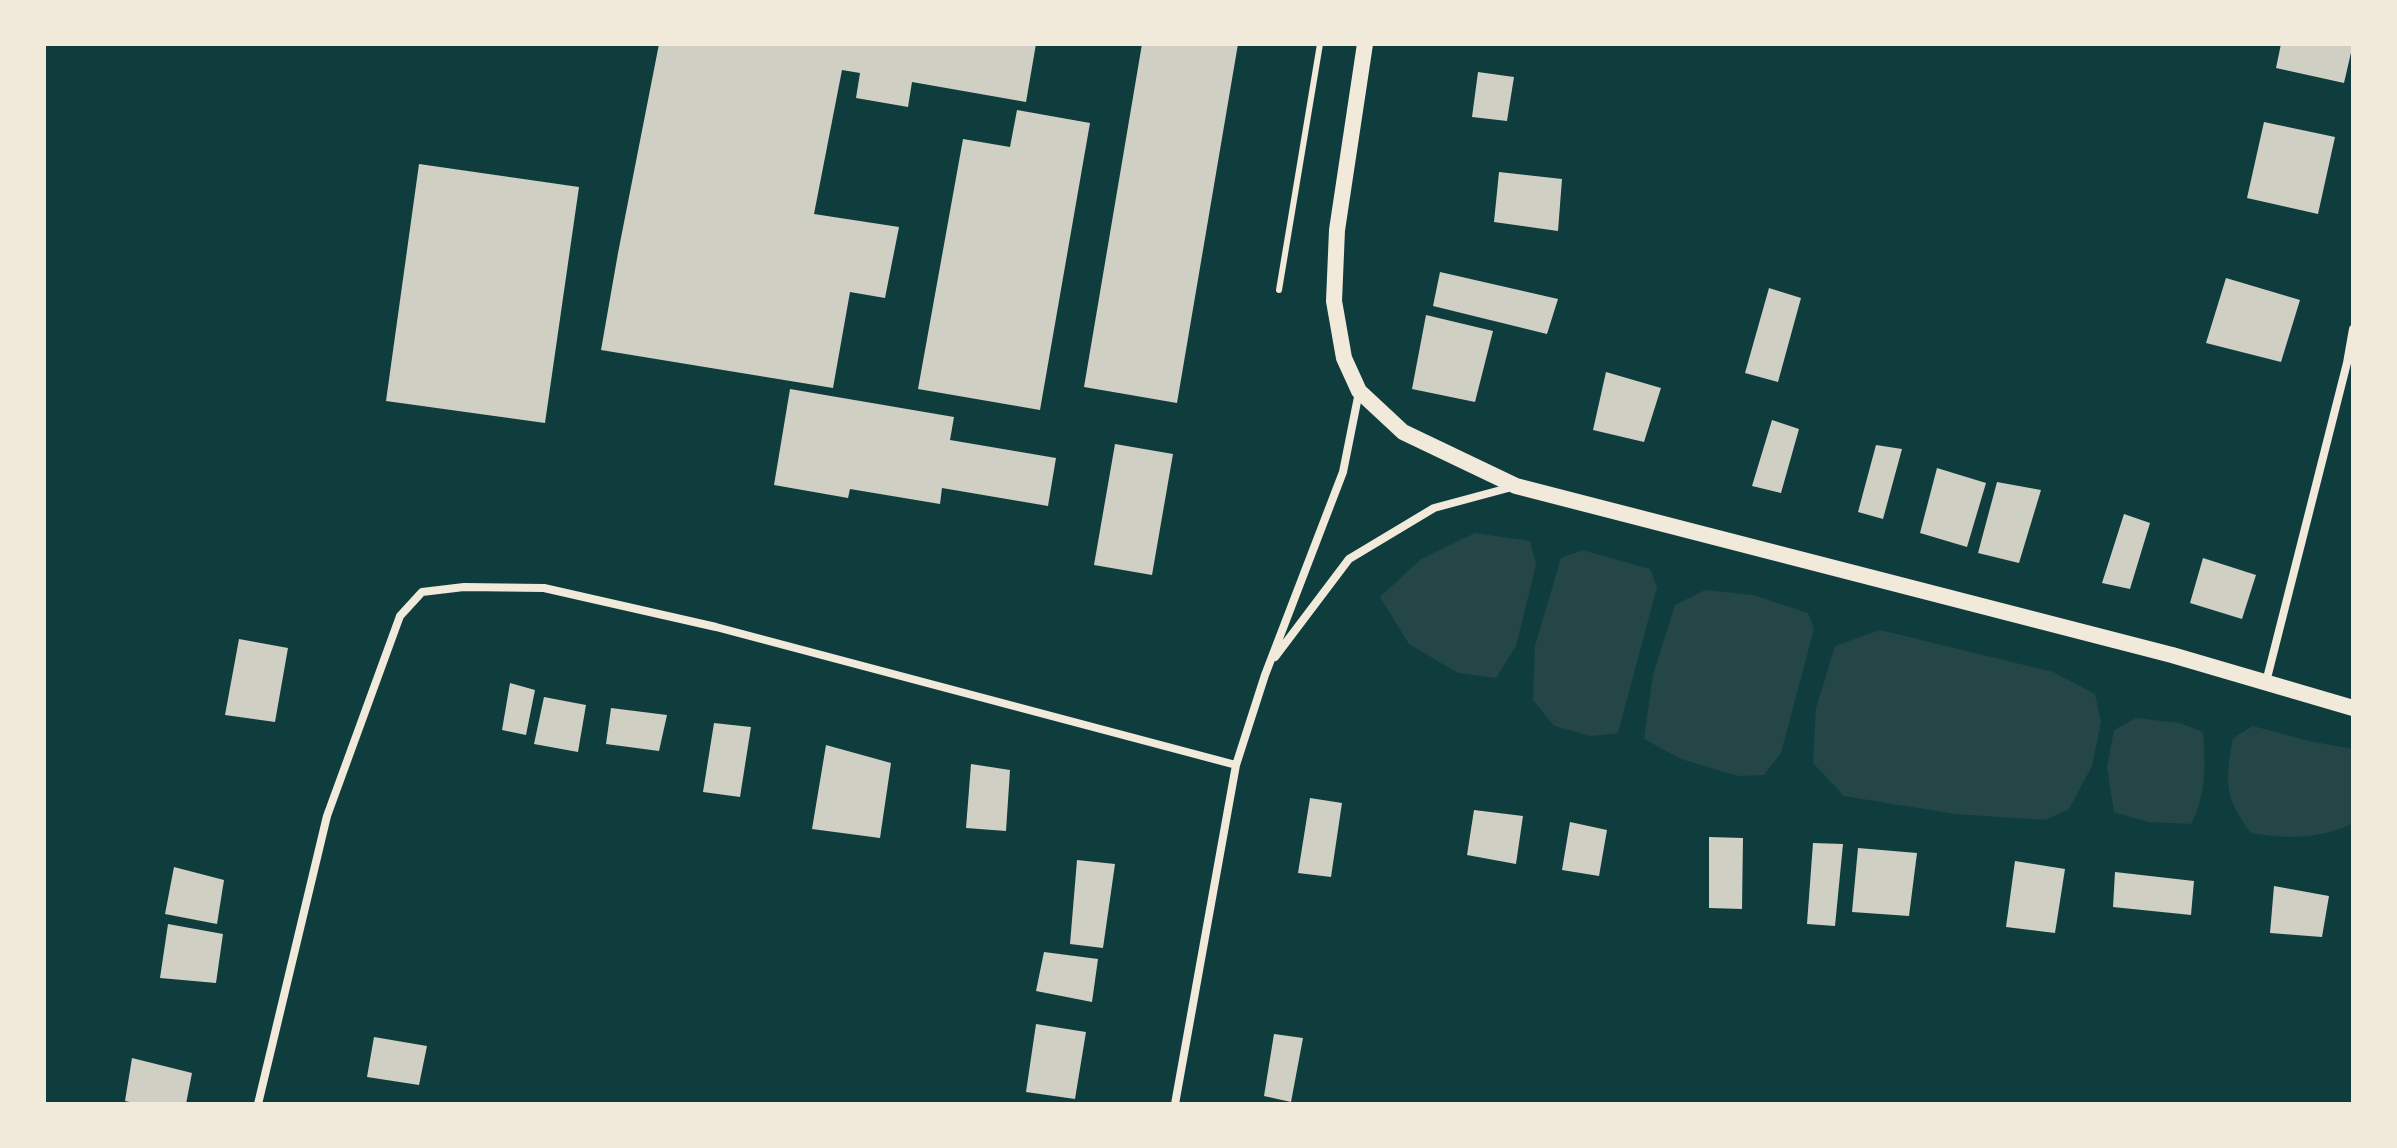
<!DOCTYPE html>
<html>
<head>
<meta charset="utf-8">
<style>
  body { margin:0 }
  #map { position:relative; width:2397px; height:1148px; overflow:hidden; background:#0f3d3e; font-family:Mulish,sans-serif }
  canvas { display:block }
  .frame { position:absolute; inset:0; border:46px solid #f1e9da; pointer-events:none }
</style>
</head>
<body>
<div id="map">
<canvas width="2397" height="1148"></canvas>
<div class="frame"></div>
</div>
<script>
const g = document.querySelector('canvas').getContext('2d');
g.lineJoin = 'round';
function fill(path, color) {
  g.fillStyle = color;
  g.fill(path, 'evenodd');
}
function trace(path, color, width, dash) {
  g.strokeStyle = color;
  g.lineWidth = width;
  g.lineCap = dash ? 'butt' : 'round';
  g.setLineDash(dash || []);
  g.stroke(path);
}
fill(new Path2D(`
  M1475 533 1530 541 1536 565 1516 646 1496 678 1458 673 1409 644 1380 597 1421 559Z
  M1582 550 1650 569 1657 587 1618 733 1591 736 1554 726 1533 700 1535 646 1561 558Z
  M1705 590 1753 595 1808 613 1814 629 1781 753 1764 775 1738 776 1681 759 1644 739 1653 675 1675 605Z
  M1880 630 2053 672 2095 694 2101 722 2092 766 2069 809 2045 820 1955 814 1844 796 1813 763 1816 708 1835 646Z
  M2136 718 2180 723 2203 732C2205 765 2207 794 2191 824L2148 822 2114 812 2107 767 2114 730Z
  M2253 726 2309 741 2353 749V823C2323 839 2284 839 2251 833 2224 798 2225 780 2233 738Z`), '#244646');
fill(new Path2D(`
  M659 44H1036L1026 102 912 82 908 107 856 98 860 73 842 70 814 214 899 227 885 298 850 292 833 388 601 350 618 253Z
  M1142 44H1238L1177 403 1084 387Z
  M2281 44H2353L2344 83 2276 68Z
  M1478 72 1514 77 1507 121 1472 117Z
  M1017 110 1090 123 1040 410 918 389 963 139 1010 147Z
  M2264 122 2335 137 2318 214 2247 198Z
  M419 164 579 187 545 423 386 401Z
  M1499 172 1562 179 1558 231 1494 222Z
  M1440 272 1558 299 1547 334 1433 306Z
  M2226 278 2300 300 2281 362 2206 343Z
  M1769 288 1801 298 1778 382 1745 373Z
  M1426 315 1493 331 1475 402 1412 389Z
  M1606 372 1661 388 1644 442 1593 430Z
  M790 389 954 417 950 440 1056 458 1048 506 942 488 940 504 850 489 848 498 774 485Z
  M1772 420 1799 429 1781 493 1752 486Z
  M1115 444 1173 454 1152 575 1094 565Z
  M1876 445 1902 449 1883 519 1858 512Z
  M1937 468 1986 483 1967 547 1920 533Z
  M1997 482 2041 490 2019 563 1978 553Z
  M2124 514 2150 523 2130 589 2102 583Z
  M2203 558 2256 575 2242 619 2190 603Z
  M239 639 288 648 275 722 225 715Z
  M510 683 535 690 526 735 502 730Z
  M544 697 586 705 578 752 534 744Z
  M611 708 667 715 659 751 606 744Z
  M714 723 751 727 740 797 703 792Z
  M826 745 891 763 880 838 812 829Z
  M971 764 1010 770 1006 831 966 828Z
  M1310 798 1342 803 1331 877 1298 873Z
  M1474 810 1523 816 1516 864 1467 855Z
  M1570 822 1607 830 1599 876 1562 870Z
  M1709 837 1743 838 1742 909 1709 908Z
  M1813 843 1843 844 1835 926 1807 924Z
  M1858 848 1917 853 1909 916 1852 912Z
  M1077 860 1115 864 1103 948 1070 944Z
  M2015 861 2065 869 2055 933 2006 927Z
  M174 867 224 880 217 924 165 914Z
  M2115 872 2194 881 2191 915 2113 907Z
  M2274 886 2329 896 2322 937 2270 933Z
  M168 924 223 934 216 983 160 978Z
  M1044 952 1098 959 1092 1002 1036 991Z
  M1036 1024 1086 1032 1075 1099 1026 1092Z
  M1274 1034 1303 1038 1291 1102 1264 1096Z
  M374 1037 427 1046 419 1085 367 1077Z
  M132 1058 192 1073 186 1104H139L125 1101Z`), '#cfcfc3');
trace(new Path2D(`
  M1279 290 1320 44`), '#f1e9da', 6);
trace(new Path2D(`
  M1275 657 1349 559 1434 508 1512 487
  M2266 682 2347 363 2353 329
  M258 1104 327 816 400 616 422 592 464 587 544 588 716 627 1236 765
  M1175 1104 1236 765 1265 675 1343 472 1359 392`), '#f1e9da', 8);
trace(new Path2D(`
  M1365 44 1337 230 1334 301 1344 358 1359 391 1403 432 1516 486 2172 655 2353 708`), '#f1e9da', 16);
</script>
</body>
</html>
